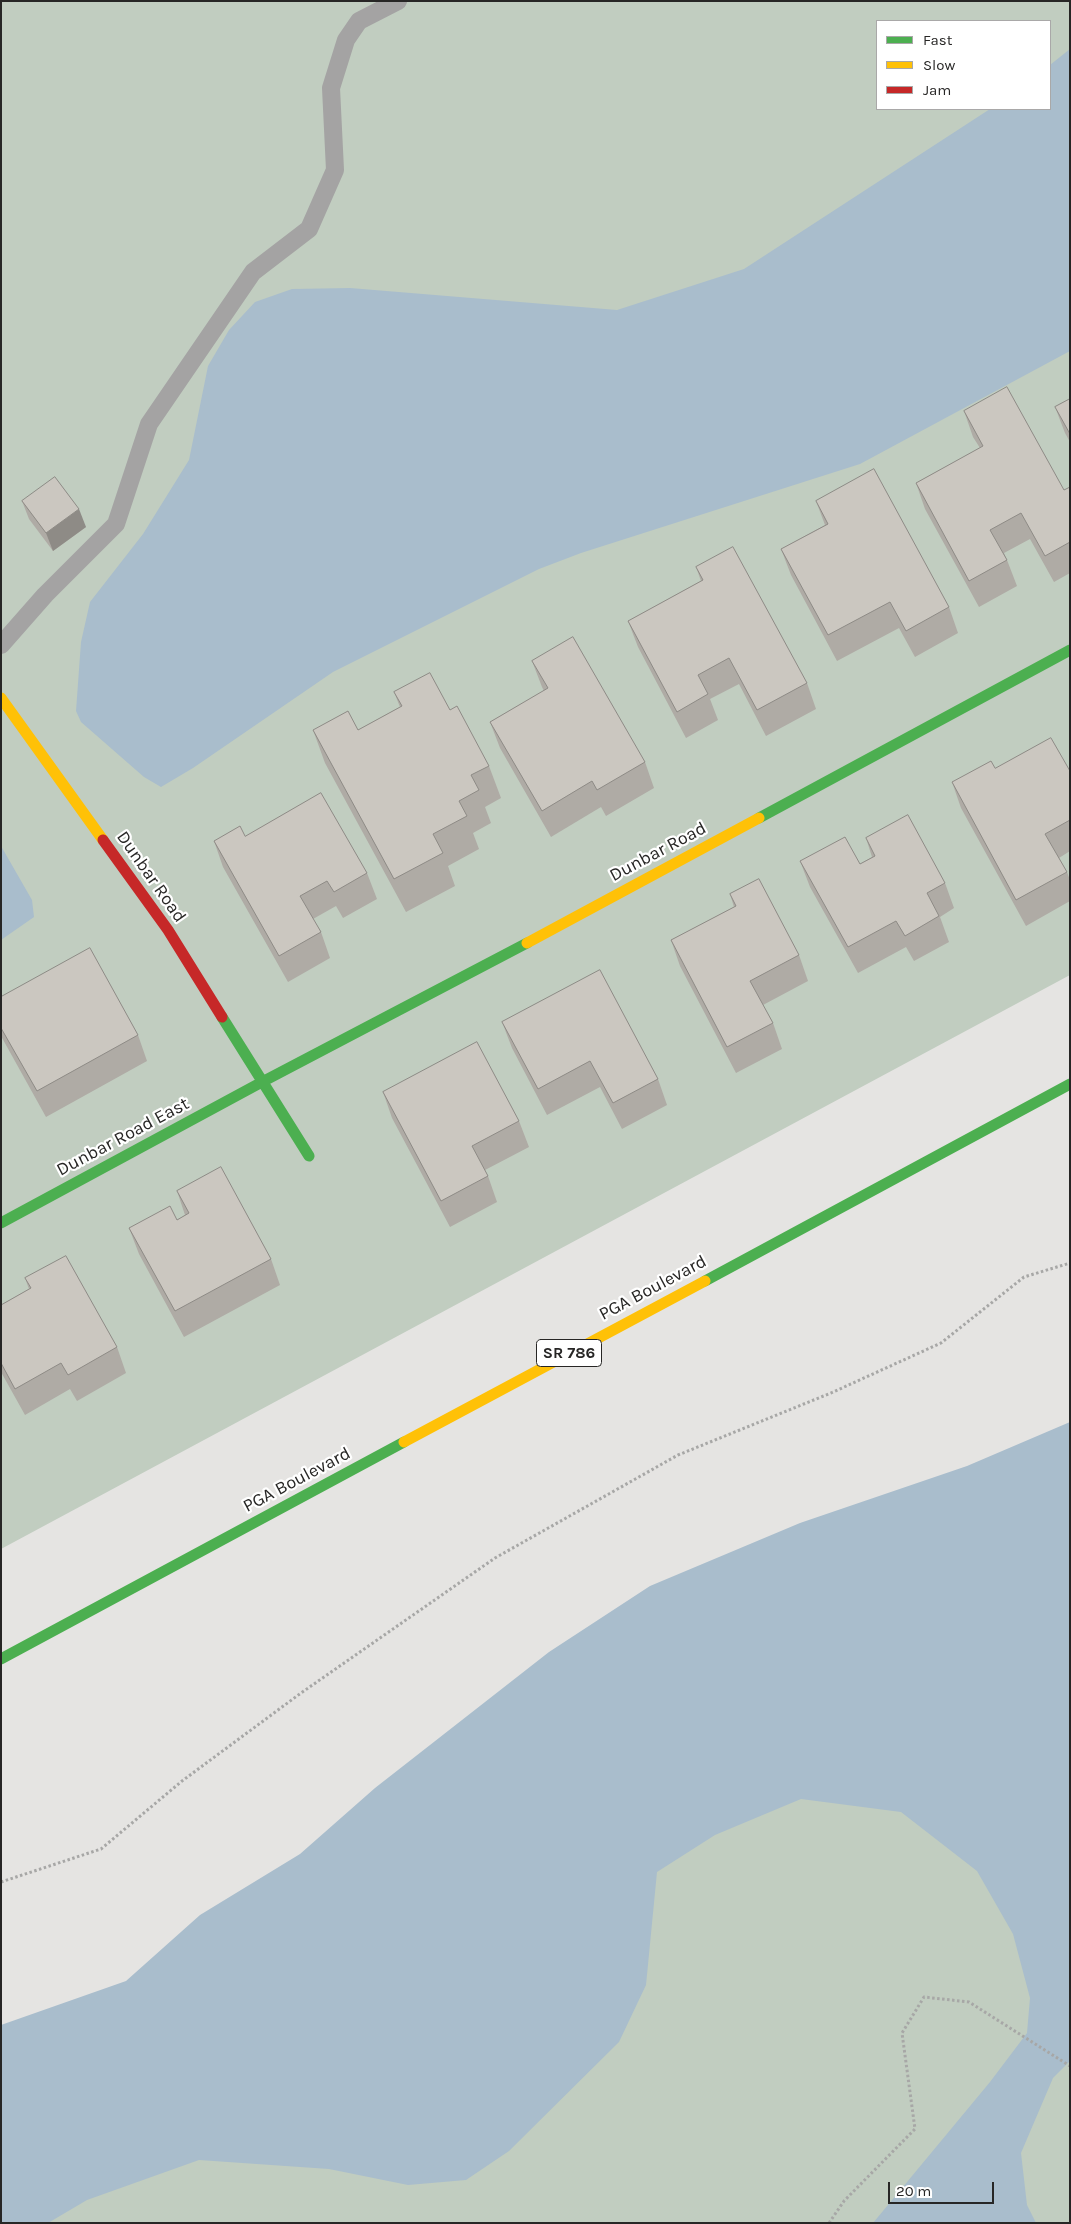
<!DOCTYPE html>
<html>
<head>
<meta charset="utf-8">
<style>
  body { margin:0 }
  #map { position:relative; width:1071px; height:2224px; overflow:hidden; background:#e5e4e2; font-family:Karla,sans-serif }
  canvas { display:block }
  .frame { position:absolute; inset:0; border:2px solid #272625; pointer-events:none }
  .legend { position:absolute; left:876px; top:20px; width:175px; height:90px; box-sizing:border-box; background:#fff; border:1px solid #a9a8a8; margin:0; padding:6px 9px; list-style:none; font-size:15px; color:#272625 }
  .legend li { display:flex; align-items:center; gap:10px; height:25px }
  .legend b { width:25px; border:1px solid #a9a8a8 }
  .scale { position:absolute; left:888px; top:2182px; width:106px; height:22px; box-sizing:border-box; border:2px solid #272625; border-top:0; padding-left:6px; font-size:15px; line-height:18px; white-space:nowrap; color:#272625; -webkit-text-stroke:4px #fff; paint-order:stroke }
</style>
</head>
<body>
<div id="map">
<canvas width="1071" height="2224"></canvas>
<div class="frame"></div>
<ul class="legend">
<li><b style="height:6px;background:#4caf50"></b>Fast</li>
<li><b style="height:6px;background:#ffc107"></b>Slow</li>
<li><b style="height:6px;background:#c62828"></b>Jam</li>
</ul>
<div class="scale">20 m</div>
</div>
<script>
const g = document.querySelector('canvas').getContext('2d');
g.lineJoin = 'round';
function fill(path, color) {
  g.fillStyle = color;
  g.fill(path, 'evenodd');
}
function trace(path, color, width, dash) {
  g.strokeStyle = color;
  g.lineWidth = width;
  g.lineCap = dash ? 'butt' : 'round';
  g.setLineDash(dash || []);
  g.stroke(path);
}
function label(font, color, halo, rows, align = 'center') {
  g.font = font + ' Karla,sans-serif';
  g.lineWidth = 4.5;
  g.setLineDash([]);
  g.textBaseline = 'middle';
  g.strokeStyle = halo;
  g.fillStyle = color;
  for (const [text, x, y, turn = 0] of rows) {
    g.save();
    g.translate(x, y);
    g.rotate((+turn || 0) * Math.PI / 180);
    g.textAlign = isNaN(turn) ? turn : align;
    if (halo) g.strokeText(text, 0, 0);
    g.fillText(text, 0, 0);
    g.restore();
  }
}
fill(new Path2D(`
  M1 1H1070V975L1 1549ZM877 21H1050V109H877Z
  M1070 1663V2223H1V2114Z`), '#c1cdc0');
fill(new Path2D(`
  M1070 49V351L860 464 581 553 539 569 333 672 193 768 161 787 144 777 81 722 76 711 81 642 90 602 143 534 189 460 208 366 229 330 255 302 292 289 350 288 617 310 744 269 990 109H1050V65Z
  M1 846 32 900 34 917 1 940Z
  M1070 1422V2061L1053 2078 1021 2153 1027 2205 1036 2223H873L990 2082 1027 2033 1030 1998 1013 1934 977 1871 901 1812 801 1799 715 1835 657 1872 646 1985 619 2042 509 2151 466 2180 408 2185 329 2169 199 2160 87 2200 48 2223H1V2025L126 1981 200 1915 300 1854 375 1788 549 1652 650 1586 800 1523 967 1466Z`), '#a9bdcc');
trace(new Path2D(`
  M1 1882 101 1849 182 1781 301 1693 495 1558 678 1455 831 1393 941 1343 1024 1277 1070 1263
  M829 2223 844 2201 915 2129 902 2033 924 1997 969 2002 1070 2066`), '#a7a7a6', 3, [2.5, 2.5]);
trace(new Path2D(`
  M1 645 45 595 116 524 149 424 253 272 309 229 335 170 331 88 346 40 359 21 398 1`), '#a4a3a3', 18);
trace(new Path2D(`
  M759 818 1070 650
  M222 1017 309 1156
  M1 1223 262 1082 527 943
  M705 1281 1070 1084
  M1 1659 404 1442`), '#4caf50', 11);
trace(new Path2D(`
  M1 698 103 840
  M527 943 759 818
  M404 1442 705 1281`), '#ffc107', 11);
trace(new Path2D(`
  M103 840 168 930 222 1017`), '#c62828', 11);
fill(new Path2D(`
  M1070 399V442L1065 433 1055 407Z
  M964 411 1064 490 1070 487V573L1054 582 1030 539 1004 553 1007 560 1017 586 979 607 925 509 916 483 980 448 973 437Z
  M22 501 86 527 53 551 29 519Z
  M816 501 949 607 958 633 915 657 899 628 837 661 791 575 781 549 825 525Z
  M696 567 807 683 816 709 766 736 739 684 710 699 718 720 686 738 638 647 628 621 701 581Z
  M532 661 645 762 654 788 606 816 601 807 551 837 500 748 490 722 544 691 542 687Z
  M394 692 450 710 489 766 501 798 485 807 491 823 473 833 479 849 448 866 455 886 406 912 325 763 313 730H358L400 707Z
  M995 768 1070 771V851L1059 858 1067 872 1070 880V901L1026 926 961 808 952 782Z
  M245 836 367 873 377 899 343 918 336 906 313 919 321 932 330 958 288 982 223 867 214 841Z
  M866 838 945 883 954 908 940 917 949 942 914 961 906 947 858 973 810 887 800 861 860 864 872 857Z
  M730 894 799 955 808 981 763 1005 773 1023 782 1049 736 1073 680 966 671 940 734 907Z
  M1 997 138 1035 147 1061 46 1117 1 1036Z
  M502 1022 658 1079 667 1105 622 1129 600 1087 547 1115 512 1048Z
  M383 1092 519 1121 529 1147 485 1170 488 1176 497 1202 450 1227 392 1118Z
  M177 1191 271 1259 280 1285 184 1337 139 1254 129 1228 177 1220 185 1215Z
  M25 1278 117 1347 126 1373 77 1401 70 1389 25 1415 1 1372V1305L29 1289Z`), '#afaba5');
fill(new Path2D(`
  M79 509 86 527 53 551 46 533Z`), '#8e8b86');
const building = new Path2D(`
  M1007 387 1064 490 1070 487V542L1045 556 1021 513 990 530 1007 560 969 581 916 483 983 446 964 411Z
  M1070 399V434L1055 407Z
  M874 469 949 607 906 631 890 602 828 635 781 549 828 524 816 501Z
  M55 477 79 509 46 533 22 501Z
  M733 547 807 683 757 710 729 658 698 675 708 694 677 712 628 621 703 580 696 567Z
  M573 637 645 762 597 790 592 781 542 811 490 722 548 688 532 661Z
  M430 673 450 710 457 706 489 766 471 775 479 790 459 801 467 816 433 834 443 853 394 879 313 730 348 711 358 730 402 706 394 692Z
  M1051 738 1070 771V820L1045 834 1067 872 1016 900 952 782 991 761 995 768Z
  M321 793 367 873 334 892 327 881 300 896 321 932 279 956 214 841 240 826 245 836Z
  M908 815 945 883 927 893 939 916 905 936 896 921 848 947 800 861 845 837 860 864 875 856 866 838Z
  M759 879 799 955 750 981 773 1023 727 1047 671 940 736 906 730 894Z
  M90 948 138 1035 37 1091 1 1028V997Z
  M600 970 658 1079 613 1103 590 1061 538 1089 502 1022Z
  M477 1042 519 1121 472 1146 488 1176 441 1201 383 1092Z
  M221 1167 271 1259 175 1311 129 1228 170 1206 177 1220 189 1213 177 1191Z
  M66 1256 117 1347 68 1375 61 1363 15 1389 1 1363V1305L31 1288 25 1278Z`);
fill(building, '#cbc7c0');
trace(building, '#8e8b86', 1);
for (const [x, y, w] of [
  [569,1353,65]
]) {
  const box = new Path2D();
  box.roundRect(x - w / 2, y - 13.5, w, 27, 4);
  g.fillStyle = '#fff';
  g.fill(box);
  trace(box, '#272625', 1);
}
label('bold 16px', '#272625', null, [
  ["SR 786",569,1353]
]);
label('18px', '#272625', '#fff', [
  ["Dunbar Road",658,852,-28],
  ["Dunbar Road",151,877,55],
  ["Dunbar Road East",123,1137,-28],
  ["PGA Boulevard",653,1288,-28],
  ["PGA Boulevard",297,1480,-28]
]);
</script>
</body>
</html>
